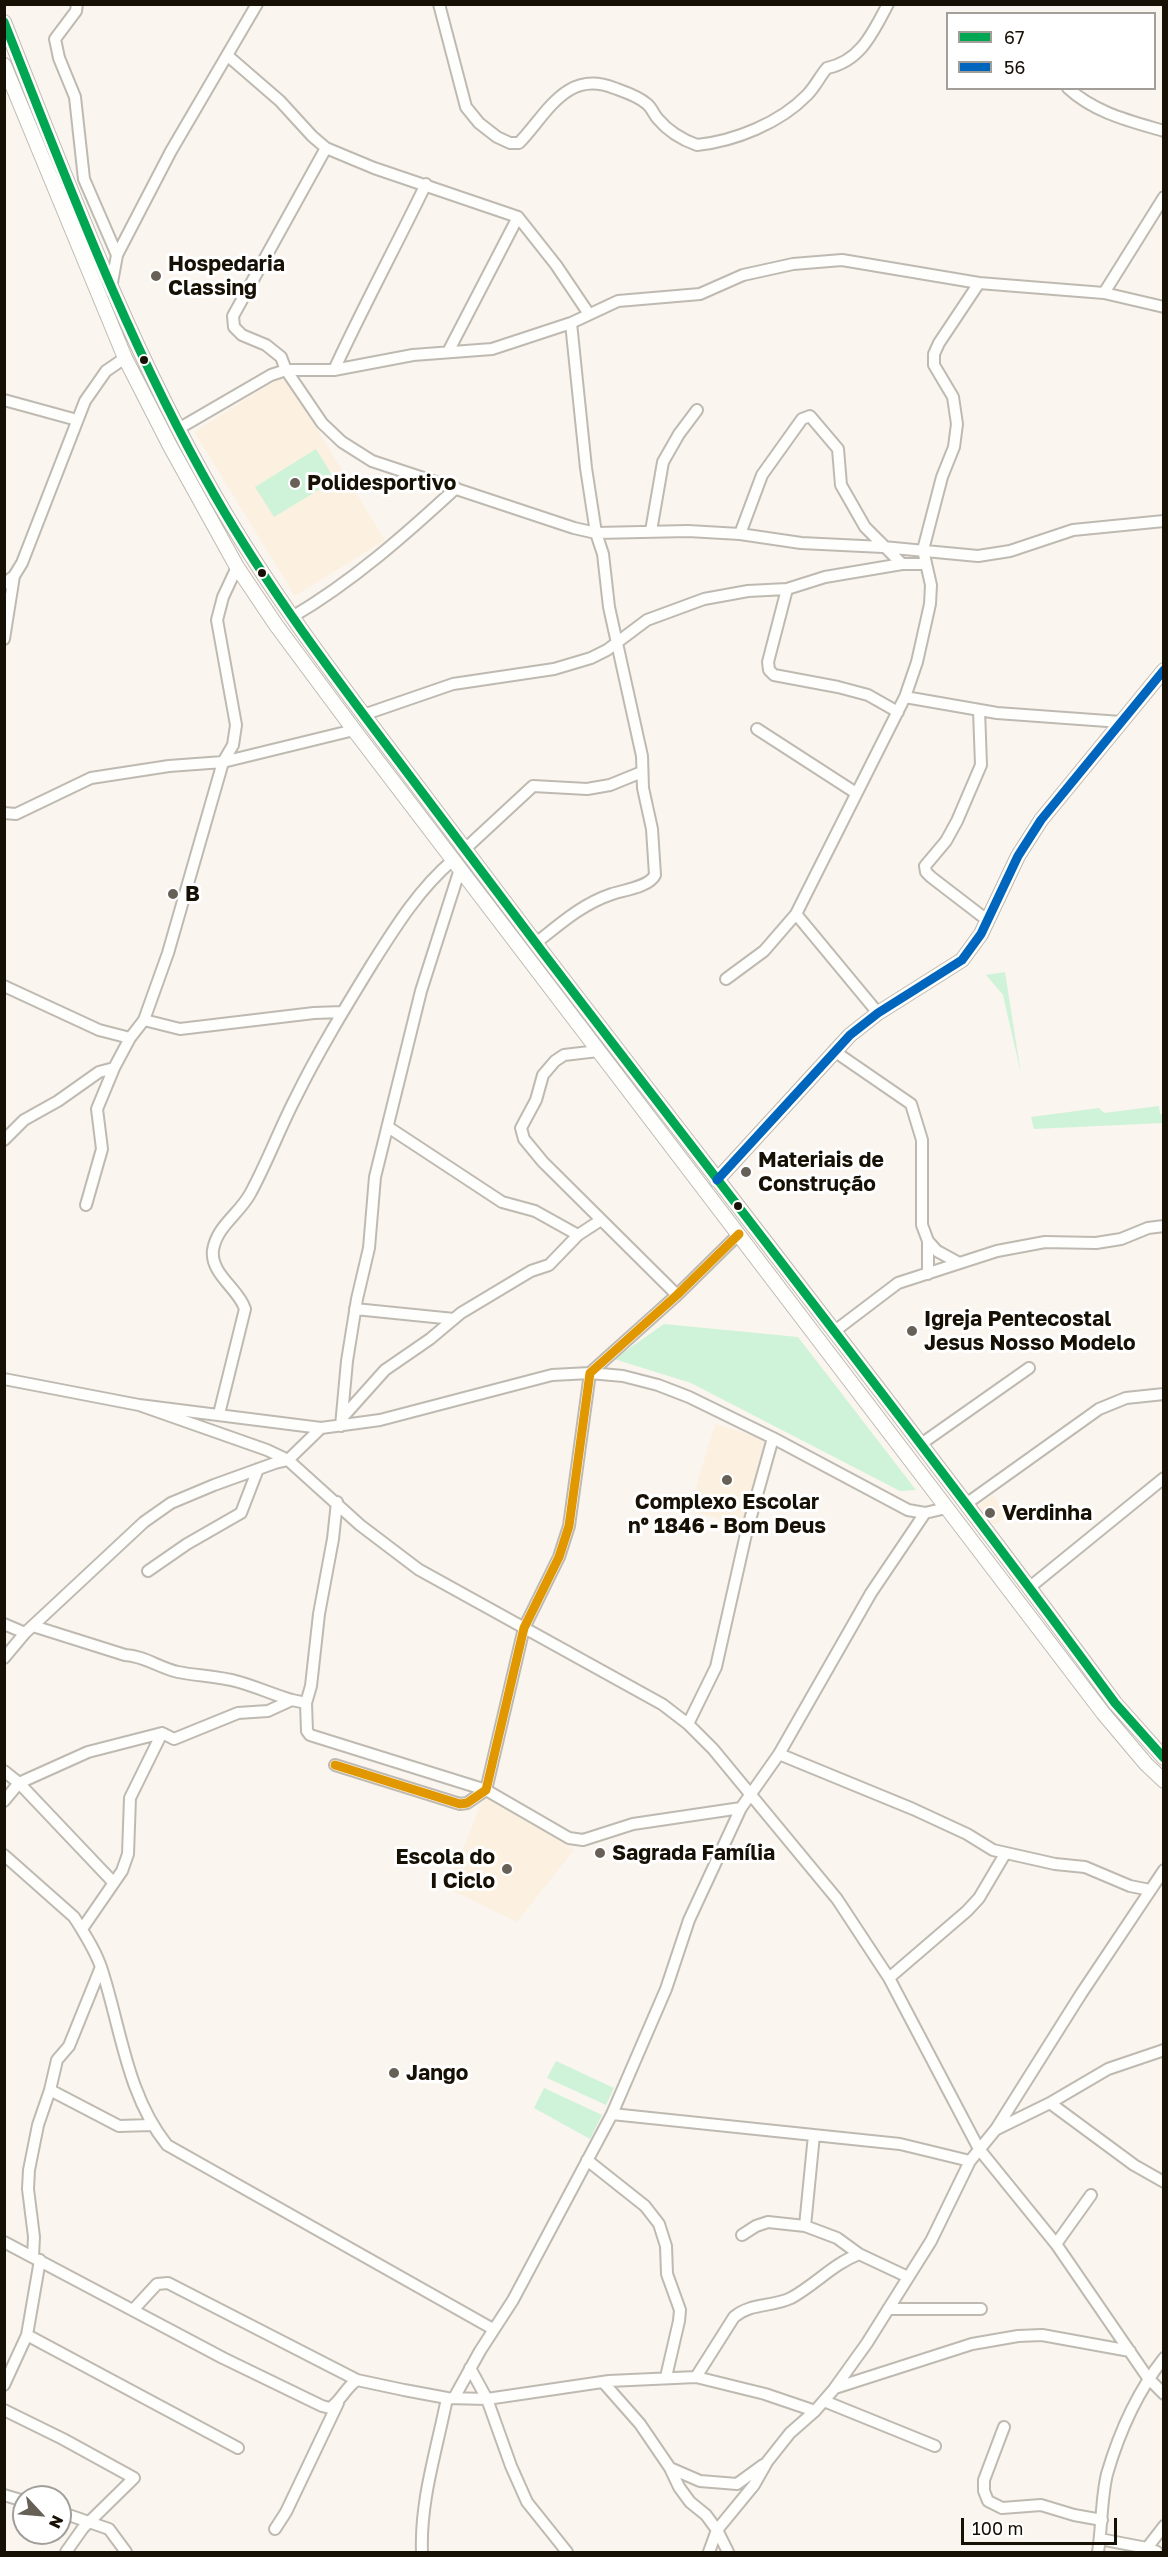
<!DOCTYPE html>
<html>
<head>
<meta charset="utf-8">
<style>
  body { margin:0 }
  #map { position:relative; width:1168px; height:2557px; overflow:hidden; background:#faf5ee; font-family:"Golos Text",sans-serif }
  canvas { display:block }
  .frame { position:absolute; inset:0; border:6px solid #171005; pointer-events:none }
  .legend { position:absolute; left:946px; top:12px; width:210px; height:78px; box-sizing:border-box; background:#fff; border:2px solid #a29f9b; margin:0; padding:8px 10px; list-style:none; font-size:18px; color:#171005 }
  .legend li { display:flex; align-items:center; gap:12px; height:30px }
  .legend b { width:30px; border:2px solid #a29f9b }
  .north { position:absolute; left:12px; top:2485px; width:60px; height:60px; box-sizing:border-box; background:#fff; border:2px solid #a29f9b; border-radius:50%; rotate:116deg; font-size:16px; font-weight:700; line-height:24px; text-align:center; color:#171005 }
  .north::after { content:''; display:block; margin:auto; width:21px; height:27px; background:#666057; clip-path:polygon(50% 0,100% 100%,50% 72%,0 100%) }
  .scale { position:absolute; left:961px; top:2518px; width:156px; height:27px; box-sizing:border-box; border:3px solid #171005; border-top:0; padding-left:8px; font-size:18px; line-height:21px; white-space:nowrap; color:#171005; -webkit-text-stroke:4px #fff; paint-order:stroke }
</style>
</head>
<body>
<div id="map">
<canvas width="1168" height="2557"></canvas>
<div class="frame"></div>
<ul class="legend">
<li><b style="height:8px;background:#00a651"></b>67</li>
<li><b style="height:8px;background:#0065bd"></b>56</li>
</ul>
<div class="north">N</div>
<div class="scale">100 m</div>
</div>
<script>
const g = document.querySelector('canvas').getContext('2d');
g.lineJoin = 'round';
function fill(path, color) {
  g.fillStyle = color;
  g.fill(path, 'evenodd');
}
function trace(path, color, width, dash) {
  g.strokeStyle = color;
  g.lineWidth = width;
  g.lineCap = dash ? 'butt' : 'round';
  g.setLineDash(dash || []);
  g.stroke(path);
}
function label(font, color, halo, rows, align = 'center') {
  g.font = font + ' "Golos Text",sans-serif';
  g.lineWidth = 6;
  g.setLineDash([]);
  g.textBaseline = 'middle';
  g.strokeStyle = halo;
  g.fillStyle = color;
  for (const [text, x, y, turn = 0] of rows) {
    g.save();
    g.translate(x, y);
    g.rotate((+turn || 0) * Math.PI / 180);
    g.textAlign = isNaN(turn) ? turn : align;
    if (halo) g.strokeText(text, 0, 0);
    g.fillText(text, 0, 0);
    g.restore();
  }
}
fill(new Path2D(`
  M284 375 385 540 295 596 194 432Z
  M715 1424 768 1440 742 1526 689 1510Z
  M993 1495 1009 1515 994 1525 976 1506Z
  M485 1793 574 1850 517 1922 447 1888Z`), '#fcf1e1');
fill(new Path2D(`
  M316 449 335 480 274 517 255 487Z
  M1005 972 1021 1074 1003 995 986 975Z
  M1159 1106 1160 1114H1163V1123L1034 1129 1031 1117 1099 1108 1104 1113Z
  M664 1324 798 1337 916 1490 900 1491 691 1383 614 1359Z
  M556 2061 614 2088 606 2105 547 2078Z
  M544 2088 602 2115 590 2139 534 2108Z`), '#cff3d8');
const minor = new Path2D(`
  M77 4 76 11 55 39 59 58 75 97 84 179 117 255
  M439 4 466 107 479 123 497 137 510 143H519C547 114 566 69 614 88 625 92 638 96 647 104 652 108 654 115 658 119 668 131 683 140 697 145 735 141 780 123 807 95 815 87 820 76 827 68 861 61 873 32 888 4
  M228 56 280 101 312 136 326 148 374 168 518 217 556 265 589 314
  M1068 88C1095 113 1130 121 1164 131
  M326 148 233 316 234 327 242 335 266 345 281 357 286 370 322 423 342 442 372 461 574 528 596 533 688 531 740 534 801 543 883 547 978 556 1010 551 1073 530 1164 521
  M111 288 117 255 171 151 257 4
  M1104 293 1164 197
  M448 352 518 217
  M334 370C363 307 396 246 426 184
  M4 400 77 420
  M178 429 271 375 286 370H334L413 355 492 349 571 323 618 301 700 294 743 275 793 264 842 260 979 283 1104 293 1164 307
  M651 531 663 462 679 434 697 410
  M740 534 762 475 802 419 810 416 838 449 841 485 865 527 902 564
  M4 584 14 576 22 563 85 401 106 371 125 358
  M787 589 768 662 769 670 774 675 838 687 868 695 898 712
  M292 617C352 582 405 535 456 488
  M4 639 14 576
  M905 697 997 713 1121 722
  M979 710 981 765 957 821 946 841 925 866 926 872 931 877 987 920
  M363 715 453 684 554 669 591 658 607 650 647 620 704 599 748 591 787 589 825 577 902 564H926
  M757 729 856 793
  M4 813 16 814 91 778 169 766 223 762 354 730
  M465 849 533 786 587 789 610 785 642 772
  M796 914 878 1013
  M536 943C560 924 582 904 612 894 624 890 649 887 655 875L652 829 643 788 642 756 609 607 603 554 596 533 586 468 571 323
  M726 979 764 951 796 914 905 697 917 662 930 604 931 585 923 550 942 477 954 447 957 424 953 397 934 365V354L939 343 979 283
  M4 986 99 1030 130 1038
  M144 1020 180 1029 314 1013 342 1012
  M598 1051 564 1055 555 1061 543 1075 536 1100 521 1128 524 1139 543 1162 677 1295
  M834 1051 911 1104 922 1140V1225L928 1241 937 1251 959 1263
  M388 1127 502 1202 535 1211 578 1235
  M4 1140 24 1120 58 1101 99 1072 114 1068
  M86 1205 102 1149 97 1109 114 1068 130 1038 144 1020 168 953 223 762 233 745 236 725 217 620 223 597 237 567
  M928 1274V1241
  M355 1309 454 1319
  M836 1330 898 1283 997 1251 1045 1242 1096 1243 1121 1239 1148 1228 1164 1226
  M4 1379 139 1405 321 1428 380 1420 552 1375 590 1373 623 1376 658 1385 689 1397 773 1438 908 1510 925 1513 946 1508
  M139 1405 267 1450 288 1460 360 1525 418 1569 662 1704 688 1724 713 1749 837 1899 889 1978 979 2149 1056 2244 1148 2378 1164 2394
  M219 1414 245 1309C239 1289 210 1274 213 1250 217 1226 239 1214 250 1194 267 1163 279 1130 295 1099 318 1052 345 1008 372 964 396 926 419 889 453 860
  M342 1418 385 1370 430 1339 461 1313 531 1271 549 1265 578 1235 601 1220
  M341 1426 347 1361 357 1299 369 1248 375 1177 421 991 460 869
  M921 1444 1029 1368
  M337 1502 333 1539 319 1614 311 1686 306 1703 307 1731 310 1735 486 1790 569 1838 583 1840 633 1824 741 1808
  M966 1504 1099 1409 1126 1398 1164 1394
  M148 1571 187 1544 241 1513 258 1469
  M1030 1587 1164 1478
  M4 1624 25 1633
  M33 1626 125 1655C145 1656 159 1668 178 1672 198 1676 218 1676 239 1682 257 1687 274 1695 292 1700
  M4 1658 25 1633 144 1522 171 1503 214 1485 275 1463 288 1460 321 1428
  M688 1724 716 1667 746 1534 773 1438
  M779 1754 913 1809 967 1834 993 1850 1055 1864 1085 1867 1130 1886 1150 1890
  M335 1765 460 1804 467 1803 486 1790 524 1628 559 1557 569 1526 590 1373 677 1295 739 1234
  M4 1771 19 1783 113 1882
  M4 1801 19 1783 88 1752 162 1733 174 1739 238 1713 268 1711 292 1700 306 1703
  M4 1855 74 1917C84 1933 96 1951 102 1970 121 2029 127 2095 167 2145L493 2329
  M82 1929 122 1871 128 1854 130 1798 162 1733
  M889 1978 967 1911 979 1898 1005 1854
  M50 2090 119 2126 151 2125
  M1050 2103 1134 2165 1164 2182
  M612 2114 900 2144 970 2161
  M997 2129 1050 2103 1108 2069 1164 2050
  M587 2160 645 2206 659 2224 666 2246 667 2274 680 2310 679 2321 666 2377
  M805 2226 814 2135
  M742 2235 756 2226 768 2222 805 2226 837 2238 859 2254
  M4 2242 223 2358 322 2406 330 2408C341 2401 346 2387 357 2380
  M1056 2244 1091 2195
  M33 2257 34 2237 28 2189 29 2170 38 2125 50 2090 57 2060 69 2046 101 1967
  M888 2309H981
  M133 2310 157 2284 168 2283 357 2380 404 2390 447 2398 487 2399 609 2381 696 2377 765 2394 815 2411
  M27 2335 238 2448
  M470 2368 487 2399 511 2466 527 2502 567 2552
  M696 2377 734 2317C750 2303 772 2307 791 2298 815 2285 833 2264 859 2254L908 2277
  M603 2382 640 2424 670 2468 679 2487 690 2502 706 2515 717 2530 728 2552
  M4 2385 27 2335 40 2260
  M835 2388 972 2344 1018 2336 1042 2335 1130 2351
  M454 2398 480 2351 513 2300 612 2114 666 1989 689 1920 741 1808 779 1754 871 1593 925 1513
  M824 2401 935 2446
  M4 2410 63 2439 134 2478 83 2528 66 2552
  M1004 2427 984 2480V2491L988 2501 1002 2508 1041 2505 1074 2515 1102 2520
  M670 2468 700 2481 737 2484 763 2465
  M4 2495 24 2501
  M60 2512 109 2529 126 2552
  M275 2529 286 2512 338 2403
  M1100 2539 1147 2548 1157 2552
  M1147 2548 1164 2526
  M422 2552C420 2500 437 2449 447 2398
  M709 2552 717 2530 754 2485 767 2462 790 2433 815 2411 834 2389 867 2343 931 2241 970 2161 996 2129 1081 1994 1164 1870
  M1098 2552C1102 2527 1101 2499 1107 2474 1119 2433 1137 2392 1164 2358`);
const tertiary = new Path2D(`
  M4 22C68 183 128 345 215 496 269 590 334 676 400 763 447 825 494 888 541 950 733 1201 928 1449 1115 1703L1164 1758
  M4 65 125 358 170 446 237 567 276 625 354 730 1103 1713 1146 1764 1164 1781
  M717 1180 850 1035 878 1013 962 960 981 934 1018 856 1041 820 1164 670`);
trace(minor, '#bfbab1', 14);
trace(tertiary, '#bfbab1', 16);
trace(minor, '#fefefc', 10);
trace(tertiary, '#fefefc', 14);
trace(new Path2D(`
  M4 22C68 183 128 345 215 496 269 590 334 676 400 763 447 825 494 888 541 950 733 1201 928 1449 1115 1703L1164 1758`), '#00a651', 9);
trace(new Path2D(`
  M717 1180 850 1035 878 1013 962 960 981 934 1018 856 1041 820 1164 670`), '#0065bd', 9);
trace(new Path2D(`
  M335 1765 460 1804 467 1803 486 1790 524 1628 559 1557 569 1526 590 1373 677 1295 739 1234`), '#e19700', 9);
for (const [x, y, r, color] of [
  [156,276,6,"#666057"],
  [144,360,5,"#171005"],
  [295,483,6,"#666057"],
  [262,573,5,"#171005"],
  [173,894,6,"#666057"],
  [746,1172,6,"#666057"],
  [738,1206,5,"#171005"],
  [912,1331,6,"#666057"],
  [727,1480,6,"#666057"],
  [990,1513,6,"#666057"],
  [600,1853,6,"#666057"],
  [507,1869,6,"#666057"],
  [394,2073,6,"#666057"]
]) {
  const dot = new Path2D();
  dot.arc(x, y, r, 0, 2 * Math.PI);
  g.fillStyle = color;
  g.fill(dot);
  trace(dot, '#fff', 2);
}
label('bold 21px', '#171005', '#fff', [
  ["Hospedaria",168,264],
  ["Classing",168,288],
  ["Polidesportivo",307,483],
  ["B",185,894],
  ["Materiais de",758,1160],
  ["Construção",758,1184],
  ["Igreja Pentecostal",924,1319],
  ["Jesus Nosso Modelo",924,1343],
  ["Complexo Escolar",727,1502,"center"],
  ["nº 1846 - Bom Deus",727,1526,"center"],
  ["Verdinha",1002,1513],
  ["Sagrada Família",612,1853],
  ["Escola do",495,1857,"right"],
  ["I Ciclo",495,1881,"right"],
  ["Jango",406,2073]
], 'left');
</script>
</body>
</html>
